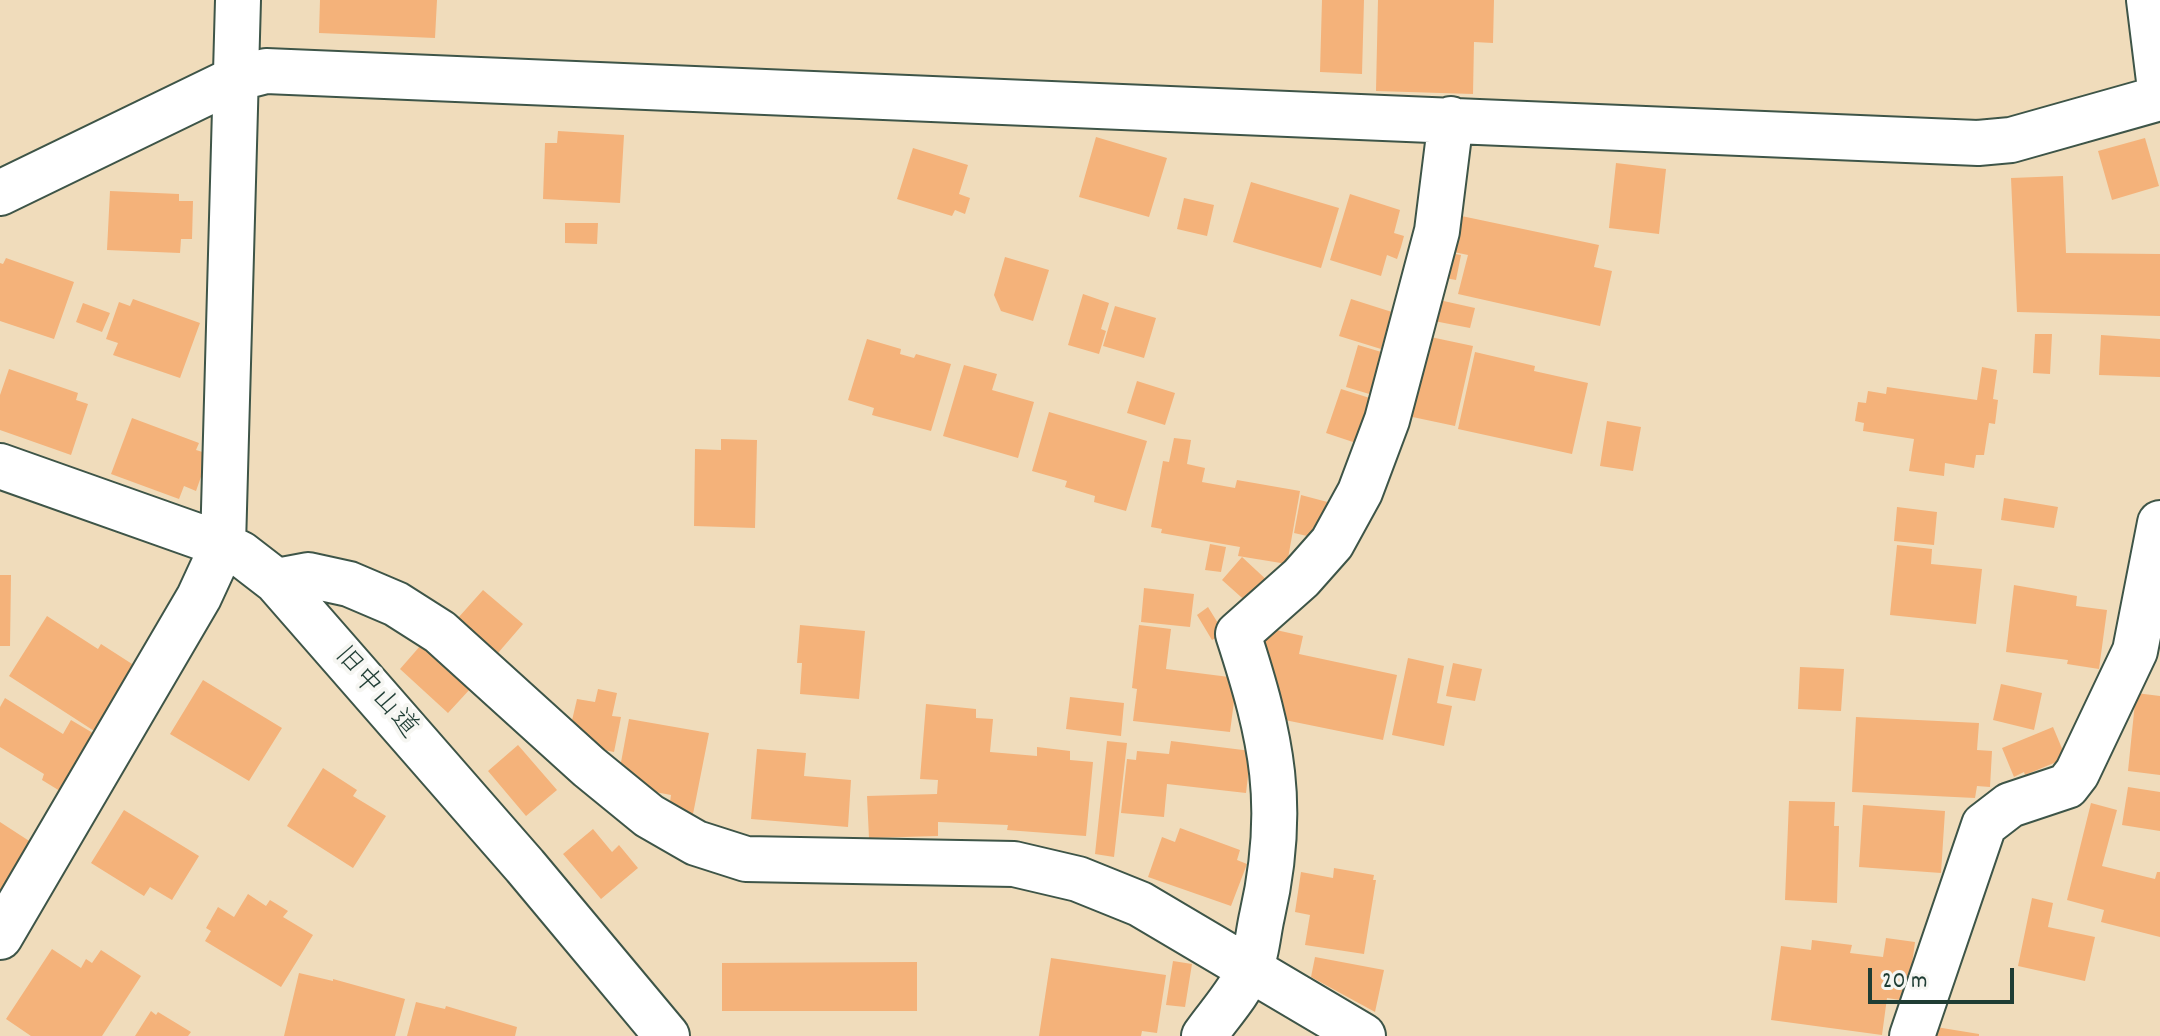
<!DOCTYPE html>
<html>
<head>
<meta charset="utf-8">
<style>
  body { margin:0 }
  #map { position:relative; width:2160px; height:1036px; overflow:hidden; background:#f0dcbb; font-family:Dekko,sans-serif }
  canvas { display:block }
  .scale { position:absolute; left:1868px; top:968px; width:146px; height:36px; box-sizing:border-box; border:4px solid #1f3d34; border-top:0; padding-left:10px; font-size:24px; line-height:28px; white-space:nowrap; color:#1f3d34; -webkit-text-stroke:6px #f6f6f2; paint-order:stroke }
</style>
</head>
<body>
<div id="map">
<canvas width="2160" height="1036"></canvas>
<div class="scale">20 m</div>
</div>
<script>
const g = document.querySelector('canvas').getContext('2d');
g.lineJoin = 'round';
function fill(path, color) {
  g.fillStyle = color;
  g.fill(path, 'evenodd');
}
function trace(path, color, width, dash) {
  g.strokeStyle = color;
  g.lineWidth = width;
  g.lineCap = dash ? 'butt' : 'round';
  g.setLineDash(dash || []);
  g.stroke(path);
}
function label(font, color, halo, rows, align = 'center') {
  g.font = font + ' Dekko,"Klee One",sans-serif';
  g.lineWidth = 8;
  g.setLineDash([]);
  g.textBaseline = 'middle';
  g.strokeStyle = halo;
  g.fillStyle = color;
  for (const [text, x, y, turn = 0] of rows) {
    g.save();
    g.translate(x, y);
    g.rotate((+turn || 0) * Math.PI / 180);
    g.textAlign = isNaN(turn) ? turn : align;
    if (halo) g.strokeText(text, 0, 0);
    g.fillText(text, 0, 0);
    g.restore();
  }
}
fill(new Path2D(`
  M320 0H437L435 38 319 33Z
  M1322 0H1364L1362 74 1320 72Z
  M1378 0H1494L1493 43 1474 42 1473 94 1376 91Z
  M558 131 624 135 620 203 543 199 545 143H557Z
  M1096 137 1167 158 1149 217 1079 197Z
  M2145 138 2159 186 2112 200 2098 151Z
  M913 148 968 165 959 194 970 198 965 214 955 210 952 216 897 199Z
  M1616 163 1666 169 1659 234 1609 228Z
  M2063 176 2066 253 2160 254V316L2017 312 2011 178Z
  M1251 182 1339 208 1321 268 1233 242Z
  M110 191 179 194V201H193L192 239H181L180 253 107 250Z
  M1350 194 1400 210 1394 233 1404 236 1401 247 1397 259 1387 255 1381 276 1330 260Z
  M1184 198 1214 205 1207 236 1177 229Z
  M1452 214 1599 245 1594 267 1612 271 1600 326 1458 294 1468 255 1444 250Z
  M565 223H598L597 244 565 243Z
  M1445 252 1461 255 1456 280 1440 277Z
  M1005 257 1049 270 1033 321 1001 311 994 295Z
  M6 258 74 282 54 339 0 321V263L3 264Z
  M1083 294 1109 303 1101 329 1106 331 1099 354 1068 345Z
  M133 299 200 323 180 378 113 355 118 343 106 339 119 302 130 306Z
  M1351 299 1392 312 1381 349 1339 336Z
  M1439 300 1475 308 1470 328 1434 321Z
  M83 303 110 313 102 332 76 322Z
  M1115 306 1156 318 1144 358 1103 346Z
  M2035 334H2052L2050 374 2033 373Z
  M1421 335 1473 346 1455 426 1403 415Z
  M2101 335 2160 339V377L2099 375Z
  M867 339 901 349 900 354 914 358 916 354 951 364 931 431 872 415 874 408 848 400Z
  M1358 345 1388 354 1376 396 1346 387Z
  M1475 352 1535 366 1534 371 1588 383 1572 454 1458 429Z
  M964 365 997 374 992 390 1034 402 1018 458 943 436Z
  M1982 367 1997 370 1993 399 1998 400 1995 424 1989 423 1984 455H1976L1974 468 1945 463 1944 476 1909 471 1914 439 1863 431 1864 423 1855 421 1858 402 1866 403 1868 391 1886 394 1887 387 1977 400Z
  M9 369 78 393 76 400 88 404 71 455 0 430V395Z
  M1137 381 1175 393 1165 425 1127 413Z
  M1341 389 1373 399 1359 444 1326 433Z
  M1049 412 1147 441 1126 511 1094 502 1095 496 1065 487 1067 481 1032 471Z
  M132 418 199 443 196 450 209 454 196 491 184 486 179 499 111 474Z
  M1607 421 1641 427 1633 471 1600 466Z
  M1174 438 1191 440 1187 464 1205 468 1202 482 1235 488 1237 480 1300 491 1287 564 1238 556 1240 547 1161 533 1162 529 1151 527 1163 461 1169 462Z
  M721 439 757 440 755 528 694 526 695 449 721 450Z
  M1301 495 1335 504 1316 538 1294 533Z
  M2004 498 2058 507 2054 528 2001 520Z
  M1897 507 1937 512 1934 545 1894 541Z
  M1210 544 1226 547 1221 572 1205 570Z
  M1897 545 1932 549 1931 564 1982 569 1976 624 1890 615Z
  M1242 557 1271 584 1250 605 1222 580Z
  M0 575H11L10 646H0Z
  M2014 585 2077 596 2076 606 2107 610 2099 669 2067 664 2068 660 2006 652Z
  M1144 588 1194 594 1190 627 1141 622Z
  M483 590 523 624 498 653 458 618Z
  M1208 607 1224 633 1212 640 1197 615Z
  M47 616 98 649 101 644 143 671 105 738 9 676Z
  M800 625 865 631 859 699 800 694 802 663H797Z
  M1139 625 1171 629 1166 669 1237 678 1230 732 1133 721 1137 689 1132 688Z
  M1267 628 1303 636 1299 654 1397 675 1383 740 1275 718 1263 648Z
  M421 645 471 688 448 713 400 669Z
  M1408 658 1444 666 1437 703 1452 706 1444 746 1392 735Z
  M1453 663 1482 669 1475 701 1446 696Z
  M1800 667 1844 669 1841 711 1798 709Z
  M203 680 282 728 249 781 170 734Z
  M2001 684 2042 693 2034 730 1993 720Z
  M598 689 617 693 612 716 621 717 614 752 589 747 570 729 577 699 595 702Z
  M2136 693 2160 696V775L2128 771Z
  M1070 697 1124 703 1121 736 1066 729Z
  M5 698 63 734 71 720 108 742 73 799 42 780 44 774 0 747V707Z
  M926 704 976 709V718L993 719 990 752 1037 756V747L1070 751V760L1093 762 1086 836 1007 830 1008 825 938 822V836L869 838 867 796 937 794 938 780 920 779Z
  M1856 717 1979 723 1977 750 1992 751 1990 787 1977 786 1975 798 1852 792Z
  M629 719 709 733 693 814 669 809 671 795 634 788 636 777 619 773Z
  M2053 727 2066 758 2025 775 2024 772 2014 777 2002 748Z
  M1107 741 1127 743 1114 857 1095 854Z
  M1171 741 1251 751 1246 793 1167 784 1164 817 1121 813 1127 759 1136 760 1137 751 1169 754Z
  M518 745 557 790 526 816 488 771Z
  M757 749 806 753 804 776 851 780 848 827 751 819Z
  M323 768 357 790 353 796 386 816 353 868 287 826Z
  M2128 787 2160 792V831L2122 825Z
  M1789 801 1835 802 1834 826H1839L1837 903 1785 900Z
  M2091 803 2117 810 2102 866 2155 879 2157 872H2160V937L2101 922 2104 910 2067 900Z
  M1863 805 1945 811 1941 873 1859 867Z
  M124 810 199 856 172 900 150 887 144 896 91 863Z
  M0 822 40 848 0 896Z
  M1180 828 1240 850 1237 860 1247 864 1231 906 1148 877 1162 837 1175 842Z
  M593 829 612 852 619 845 638 868 601 899 563 854Z
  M1334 868 1374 875 1373 880H1376L1364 954 1305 945 1310 915 1295 912 1301 872 1333 878Z
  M248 894 266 906 270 900 288 911 283 917 313 935 281 987 205 941 211 931 206 928 218 907 234 917Z
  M2032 898 2053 903 2048 927 2095 937 2085 981 2018 966Z
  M1886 938 1915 942 1907 1001 1887 998 1882 1035 1771 1020 1781 946 1811 950 1812 940 1852 945 1850 953 1883 957Z
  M52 949 81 968 86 959 92 963 101 950 141 976 102 1036H31L6 1019Z
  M1315 957 1384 970 1375 1012 1311 977Z
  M1051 958 1166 975 1157 1033 1142 1031 1141 1036H1039Z
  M1173 961 1192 964 1185 1007 1166 1005Z
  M917 962V1011H722V963Z
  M299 973 333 981V979L405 999 395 1036H284Z
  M416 1002 445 1009 446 1006 517 1027 515 1036H407Z
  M151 1011 156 1015 158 1012 191 1032 188 1036H135Z
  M1936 1027 1979 1034V1036H1934Z`), '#f4b27a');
const minor = new Path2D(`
  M2149 0 2160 89
  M0 193 235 79 266 71 1978 143 2011 140 2160 98
  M0 466 223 545 241 554 276 581 525 866 667 1036
  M276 581 308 575 349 584 396 604 440 632 589 767 649 816 696 843 746 859 1014 864 1078 879 1140 904 1363 1036
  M0 937 199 597 223 545 238 0
  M1204 1036C1218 1016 1240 992 1249 970 1257 955 1258 933 1262 916 1287 807 1272 738 1238 634L1301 578 1332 543 1360 492 1387 420 1437 231 1451 119
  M1912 1036 1984 825 2010 805 2067 786 2077 773 2135 651 2160 523`);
trace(minor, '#3e5548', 48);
trace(minor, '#fff', 44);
label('28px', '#1f3d34', '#f6f6f2', [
  ["旧中山道",374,694,49]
]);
</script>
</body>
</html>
